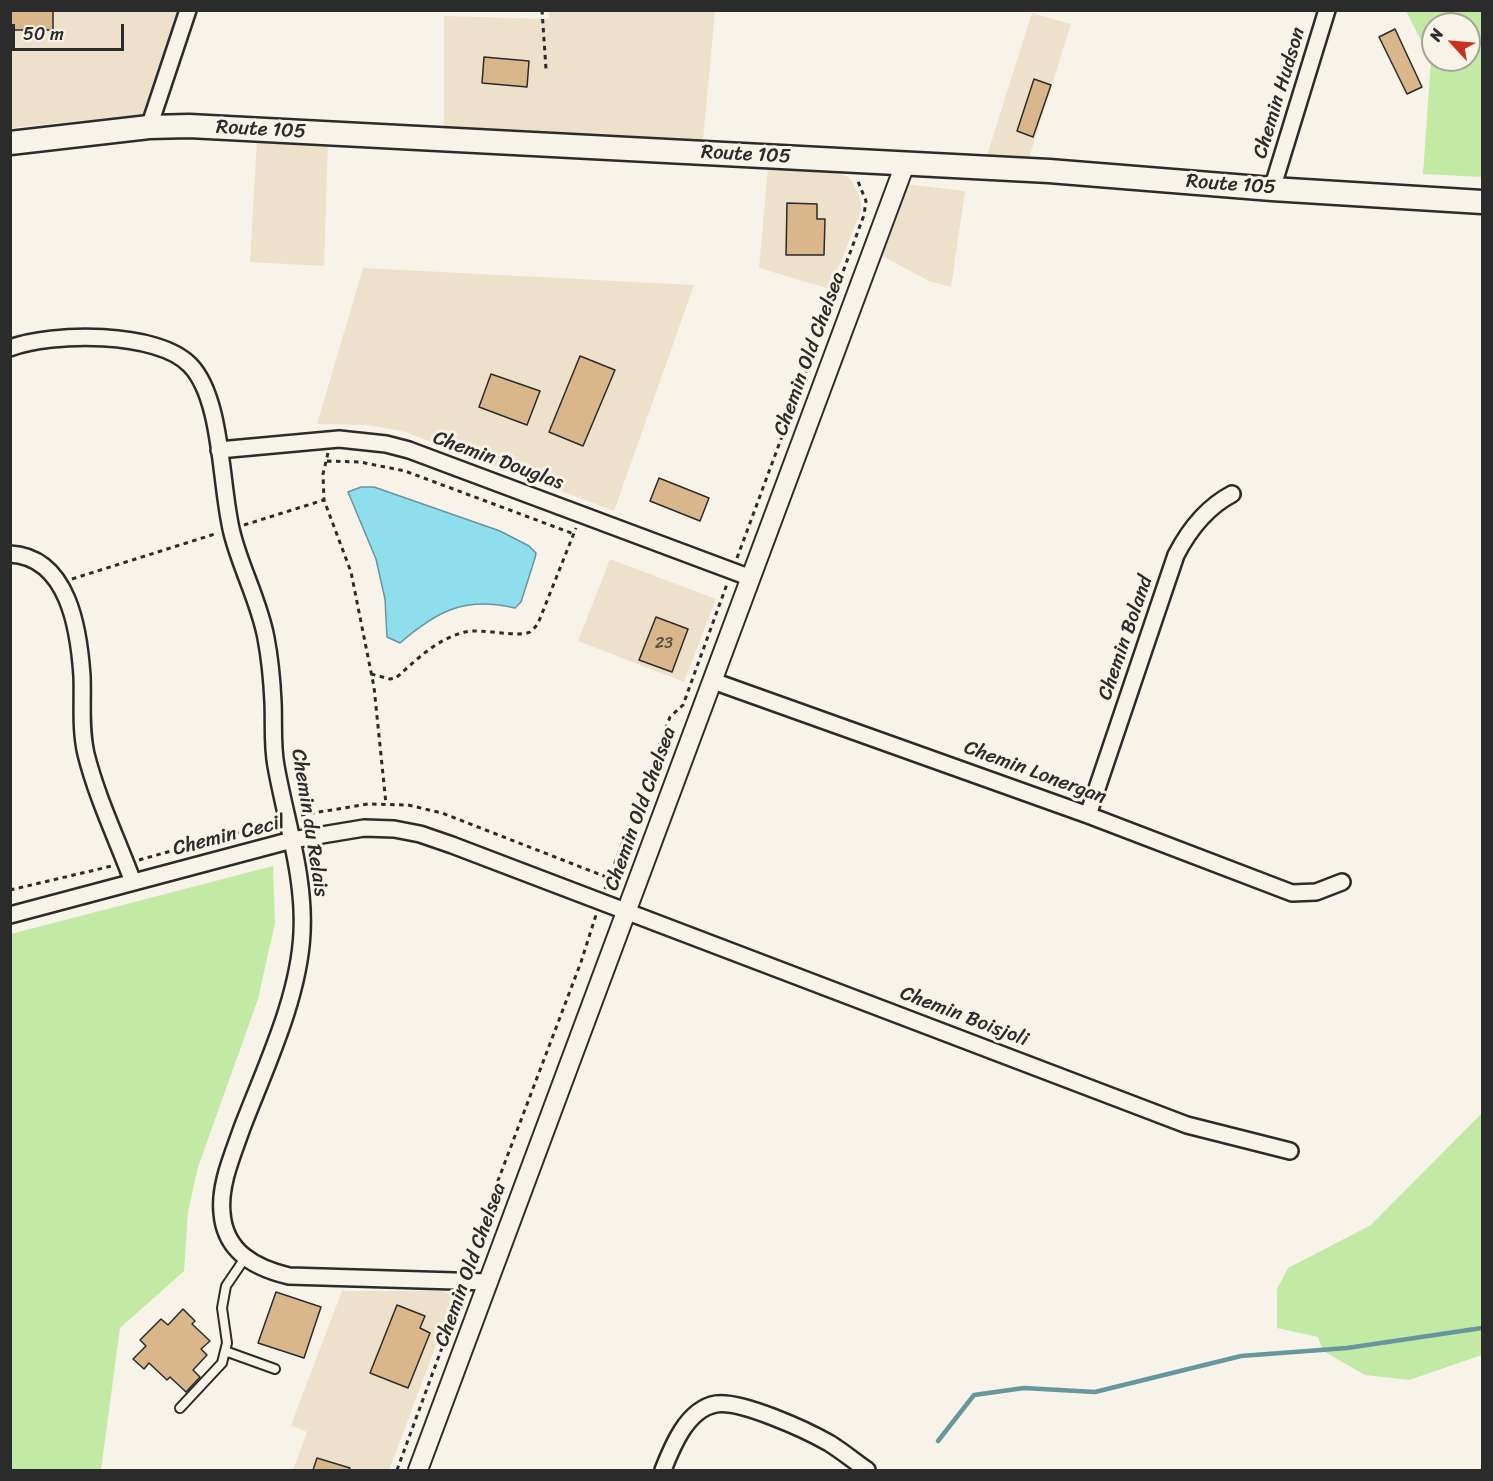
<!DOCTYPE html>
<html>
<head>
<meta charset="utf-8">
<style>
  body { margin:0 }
  #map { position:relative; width:1493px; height:1481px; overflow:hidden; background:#f7f3e8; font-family:Sriracha,sans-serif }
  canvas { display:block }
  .frame { position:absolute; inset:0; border:12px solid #2b2b2b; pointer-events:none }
  .north { position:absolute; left:1421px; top:12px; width:60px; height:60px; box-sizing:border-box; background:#f7f3e8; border:2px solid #a5a39c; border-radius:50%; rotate:296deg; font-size:16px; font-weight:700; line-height:24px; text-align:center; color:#2b2b2b }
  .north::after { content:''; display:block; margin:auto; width:21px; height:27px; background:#c8321e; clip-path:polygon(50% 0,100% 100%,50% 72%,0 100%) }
  .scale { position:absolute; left:12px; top:24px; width:112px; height:27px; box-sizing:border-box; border:3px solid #2b2b2b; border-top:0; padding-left:8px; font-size:18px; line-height:21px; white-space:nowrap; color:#2b2b2b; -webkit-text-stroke:4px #f7f3e8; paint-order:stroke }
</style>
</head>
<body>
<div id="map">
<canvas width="1493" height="1481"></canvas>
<div class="frame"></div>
<div class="north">N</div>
<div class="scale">50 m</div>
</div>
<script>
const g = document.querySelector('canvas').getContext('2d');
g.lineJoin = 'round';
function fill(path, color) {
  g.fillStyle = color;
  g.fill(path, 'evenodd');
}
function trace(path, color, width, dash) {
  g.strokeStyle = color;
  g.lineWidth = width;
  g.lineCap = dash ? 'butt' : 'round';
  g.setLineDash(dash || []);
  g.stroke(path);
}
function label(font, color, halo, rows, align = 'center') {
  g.font = font + ' Sriracha,sans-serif';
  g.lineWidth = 6;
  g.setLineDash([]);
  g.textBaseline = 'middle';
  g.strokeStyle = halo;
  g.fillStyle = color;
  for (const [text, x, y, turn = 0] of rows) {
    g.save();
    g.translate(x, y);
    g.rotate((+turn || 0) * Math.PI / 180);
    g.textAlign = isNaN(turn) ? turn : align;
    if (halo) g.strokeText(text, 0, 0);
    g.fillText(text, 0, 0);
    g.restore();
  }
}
fill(new Path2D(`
  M10 11H179L143 114 11 128Z
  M549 11H715L703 140 524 137 444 130V16L549 19Z
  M1032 13 1071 24 1029 158 987 155Z
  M257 140 328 143 324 266 250 262Z
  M768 168 841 173 850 178 857 191 861 201V211L830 289 759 268Z
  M906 184 965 191 951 287 929 281 882 256Z
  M363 268 694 285 614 511 405 432 369 425 317 424Z
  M610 559 716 599 684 682 578 641Z
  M342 1291H440L455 1295 389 1470H293L307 1432 291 1425Z`), '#eee1cc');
fill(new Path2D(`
  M1406 11H1482V177L1423 174 1431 60ZM1433 24H1469V60H1433Z
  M273 866 275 923 258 999 198 1167 188 1212 184 1271 120 1328 101 1470H11V934Z
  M1482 1113V1355L1409 1380 1365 1375 1323 1351 1318 1337 1277 1328V1289L1288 1268 1371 1225Z`), '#c3eaa5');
const water = new Path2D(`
  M361 487H374L500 531 529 546 536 553 535 558 521 602 515 608C465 596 437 611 400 643L387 637 385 599 376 559 348 492Z`);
fill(water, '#8fdeed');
trace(water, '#67969f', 1.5);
trace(new Path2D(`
  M938 1441 974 1395 1024 1388 1095 1392 1241 1356 1347 1348 1482 1328`), '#67969f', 4.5);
const building = new Path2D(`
  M10 10H53V30H10Z
  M1395 29 1422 87 1407 94 1379 37Z
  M484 57 529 61 527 87 482 83Z
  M1034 79 1051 85 1033 137 1017 131Z
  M787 203 817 204V219H825L824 255H786Z
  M580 356 615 370 583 446 549 432Z
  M491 374 540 391 527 425 479 407Z
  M659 478 709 498 700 521 650 501Z
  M656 617 688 629 672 672 639 660Z
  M276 1292 321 1307 304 1358 258 1343Z
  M397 1305 425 1316 420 1328 430 1333 408 1388 370 1373Z
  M183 1309 195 1321 192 1324 210 1341 201 1349 207 1355 193 1370 200 1377 186 1392 170 1377 167 1380 149 1363 144 1369 133 1359 146 1346 140 1340 161 1319 168 1325Z
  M317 1458 350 1468 349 1470H313Z`);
fill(building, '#d9b78b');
trace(building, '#2b2b2b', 1.5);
const service = new Path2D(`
  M225 1351 275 1369
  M180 1408 222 1363 227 1343 222 1308 226 1286 245 1258`);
const minor = new Path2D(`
  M149 127 188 10
  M1272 189 1327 10
  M10 348C52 332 157 331 190 365 223 399 220 486 232 533 241 569 259 601 266 638 270 659 272 681 273 702 274 724 272 745 276 766 286 822 305 876 302 933 299 998 265 1068 242 1128 233 1154 219 1185 222 1213 225 1252 255 1268 289 1276L488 1282
  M219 450 339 439 386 444 409 450 751 578
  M10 554C69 557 79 631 82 676 83 702 80 728 86 754 97 798 117 839 133 882
  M713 681 1088 815 1292 893 1316 892 1342 882
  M1088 815 1176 555C1189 530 1207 507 1232 494
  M10 915 292 840 364 828 394 829 420 834 452 845 1187 1125 1290 1151
  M663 1470C672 1447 687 1409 716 1404 741 1400 806 1430 829 1443 842 1451 854 1461 867 1470`);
const tertiary = new Path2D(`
  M418 1470 905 164`);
const primary = new Path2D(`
  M10 143 149 127 189 126 1049 171 1272 189 1482 202`);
trace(service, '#2b2b2b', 12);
trace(minor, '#2b2b2b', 20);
trace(tertiary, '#2b2b2b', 22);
trace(primary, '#2b2b2b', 27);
trace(new Path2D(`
  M542 10 546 69
  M328 453 323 474 324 500 351 572 374 687 386 804
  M327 461 360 462 405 471 574 534
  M244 525 324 500
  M737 558 864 215 866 201 857 179
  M72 579 218 533
  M371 674 390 679 396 678C417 659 437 639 465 632 483 628 517 638 530 632 534 629 537 625 539 621L576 528
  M301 815 368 804 408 805 442 813 609 878
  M139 860 274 822
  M605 889 670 717 683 705 727 584
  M10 890 112 866
  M472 1267 479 1244 480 1228 581 962 596 915
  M397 1470 461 1296`), '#2b2b2b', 3, [4.5, 4.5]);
trace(service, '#f7f3e8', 8);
trace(minor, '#f7f3e8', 15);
trace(tertiary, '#f7f3e8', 18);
trace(primary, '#f7f3e8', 22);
label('16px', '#564e43', null, [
  ["23",664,644]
]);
label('20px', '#2b2b2b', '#f7f3e8', [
  ["Chemin Hudson",1280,93,-73],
  ["Route 105",261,130,3],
  ["Route 105",746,155,3],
  ["Route 105",1231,185,4],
  ["Chemin Old Chelsea",810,354,-70],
  ["Chemin Douglas",498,461,20],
  ["Chemin Boland",1126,638,-71],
  ["Chemin Lonergan",1035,773,20],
  ["Chemin Old Chelsea",641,809,-70],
  ["Chemin du Relais",309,823,81],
  ["Chemin Cecil",229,836,-14],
  ["Chemin Boisjoli",964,1017,21],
  ["Chemin Old Chelsea",471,1265,-70]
]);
</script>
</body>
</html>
